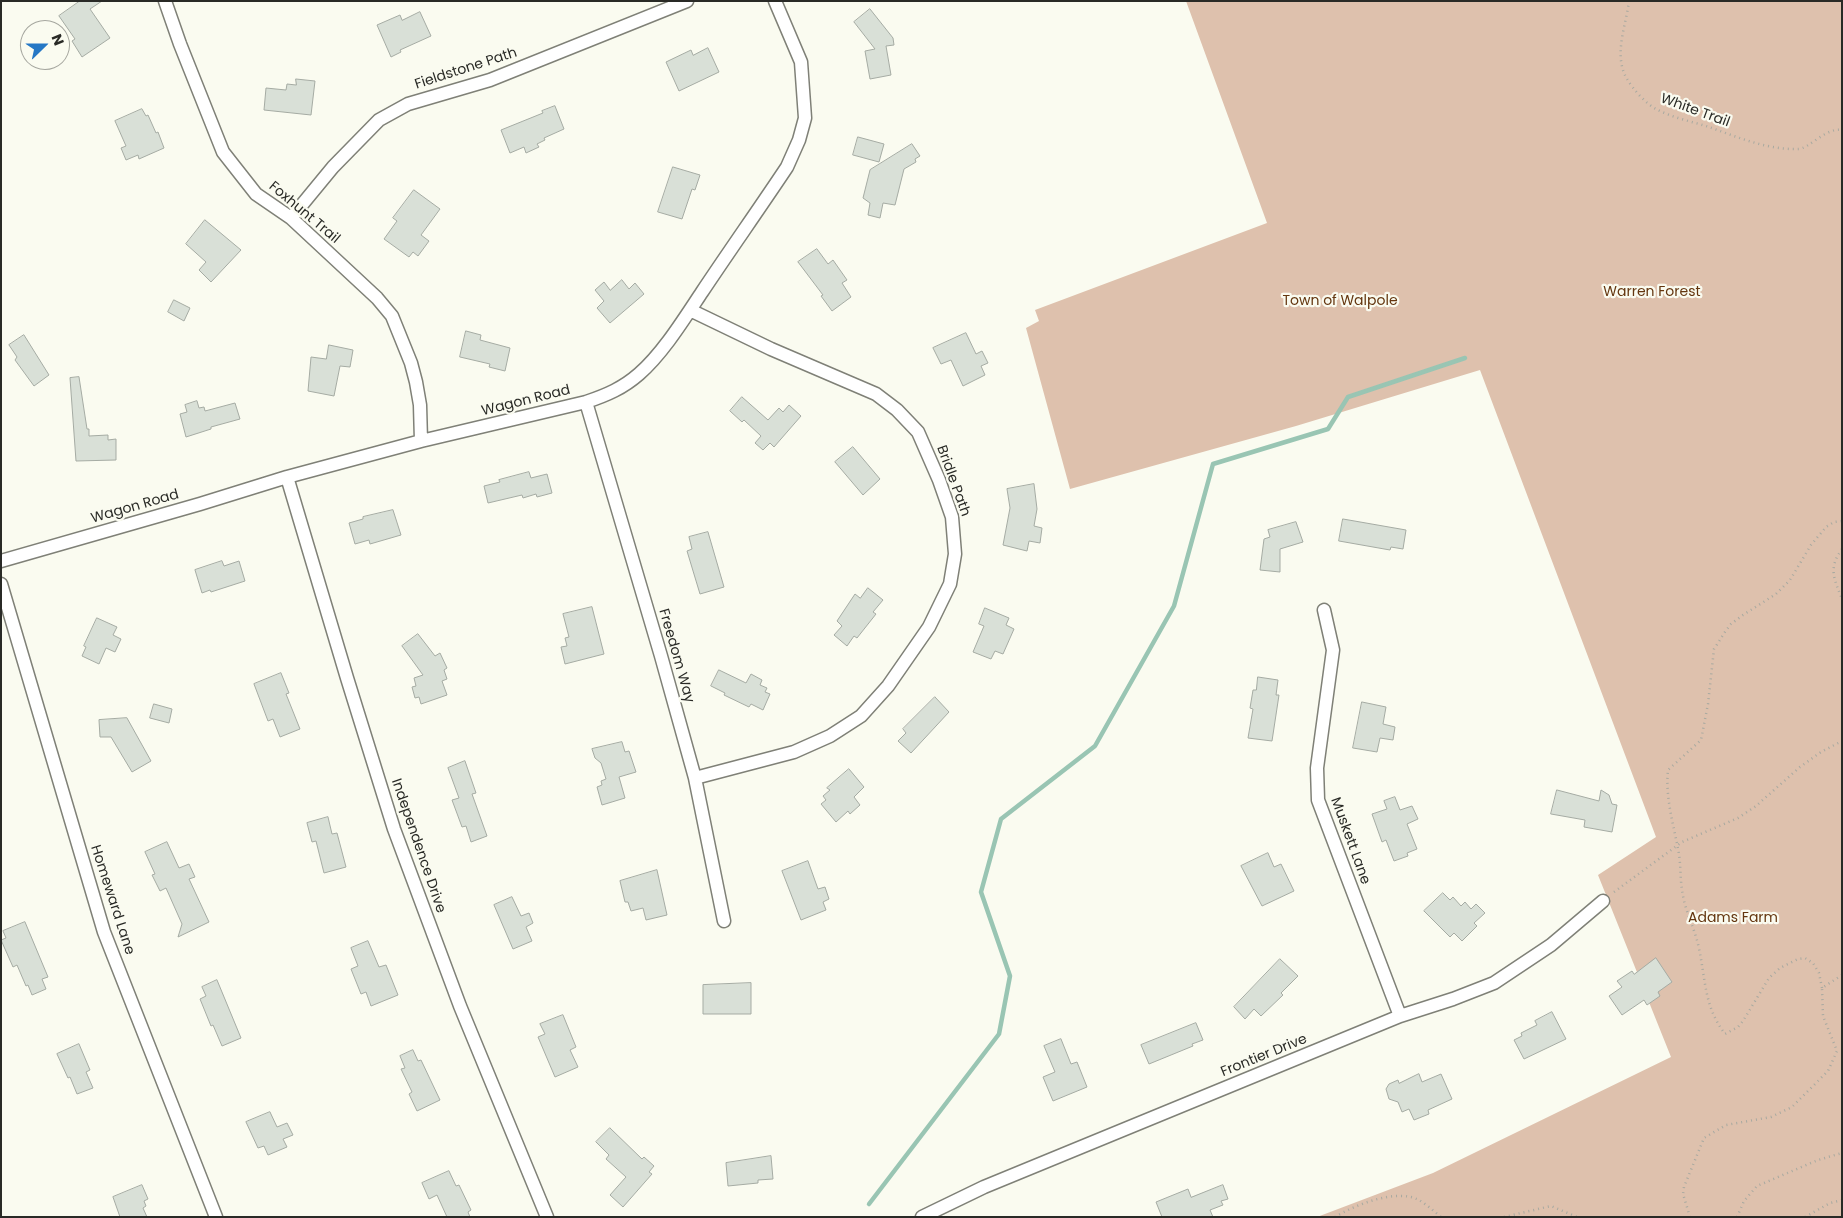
<!DOCTYPE html>
<html>
<head>
<meta charset="utf-8">
<style>
  body { margin:0 }
  #map { position:relative; width:1843px; height:1218px; overflow:hidden; background:#fafbf0; font-family:Poppins,sans-serif }
  canvas { display:block }
  .frame { position:absolute; inset:0; border:2px solid #292a26; pointer-events:none }
  .north { position:absolute; left:20px; top:20px; width:50px; height:50px; box-sizing:border-box; background:#fafbf0; border:1px solid #a6a79f; border-radius:50%; rotate:68deg; font-size:14px; font-weight:700; line-height:20px; text-align:center; color:#292a26 }
  .north::after { content:''; display:block; margin:auto; width:18px; height:22px; background:#2577c5; clip-path:polygon(50% 0,100% 100%,50% 72%,0 100%) }
</style>
</head>
<body>
<div id="map">
<canvas width="1843" height="1218"></canvas>
<div class="frame"></div>
<div class="north">N</div>
</div>
<script>
const g = document.querySelector('canvas').getContext('2d');
g.lineJoin = 'round';
function fill(path, color) {
  g.fillStyle = color;
  g.fill(path, 'evenodd');
}
function trace(path, color, width, dash) {
  g.strokeStyle = color;
  g.lineWidth = width;
  g.lineCap = dash ? 'butt' : 'round';
  g.setLineDash(dash || []);
  g.stroke(path);
}
function label(font, color, halo, rows, align = 'center') {
  g.font = font + ' Poppins,sans-serif';
  g.lineWidth = 4.5;
  g.setLineDash([]);
  g.textBaseline = 'middle';
  g.strokeStyle = halo;
  g.fillStyle = color;
  for (const [text, x, y, turn = 0] of rows) {
    g.save();
    g.translate(x, y);
    g.rotate((+turn || 0) * Math.PI / 180);
    g.textAlign = isNaN(turn) ? turn : align;
    if (halo) g.strokeText(text, 0, 0);
    g.fillText(text, 0, 0);
    g.restore();
  }
}
fill(new Path2D(`
  M1186 1H1842V1217H1317L1433 1173 1671 1057 1598 875 1656 837 1480 370 1296 426 1070 489 1026 328 1039 321 1035 310 1267 223Z`), '#dec1ad');
trace(new Path2D(`
  M869 1204 999 1034 1010 976 981 892 1001 819 1095 746 1174 606 1213 464 1328 429 1348 397 1465 358`), '#99c5b3', 4.5);
const building = new Path2D(`
  M80 1H102L90 9 110 38 82 57 72 41 75 39 59 16Z
  M870 9 893 38 894 45 886 46 891 75 870 79 865 51 875 49 854 22Z
  M420 12 431 36 400 50 401 52 391 57 377 25 400 15 402 20Z
  M708 48 719 72 679 91 666 62 691 50 693 55Z
  M296 79 315 81 311 115 264 110 266 88 286 90 287 84 296 85Z
  M555 106 564 129 544 138 545 140 537 144 539 147 526 153 524 147 510 153 501 130 543 113 542 111Z
  M142 109 146 116 148 115 156 133 158 132 164 148 139 159 138 155 126 160 121 148 126 146 115 121Z
  M858 137 884 144 879 162 853 155Z
  M912 144 920 156 915 159 916 162 904 169 895 205 883 203 880 218 868 215 870 203 863 198 870 170Z
  M673 167 700 175 695 190 692 189 682 219 658 212Z
  M414 190 440 209 421 235 429 241 418 256 413 252 409 257 384 239 397 221 393 218Z
  M205 220 241 250 211 282 199 270 206 262 186 244Z
  M817 249 828 264 833 260 847 280 842 283 851 297 832 311 821 296 823 295 798 262Z
  M622 280 629 289 635 283 644 294 610 323 597 308 604 301 595 290 604 282 610 290Z
  M174 300 190 308 184 321 168 312Z
  M466 331 481 335 480 340 510 348 505 371 489 367 490 364 460 357Z
  M966 333 976 354 982 351 988 363 981 366 985 375 963 386 951 360 941 364 933 348Z
  M24 335 49 375 34 386 15 360 17 357 9 345Z
  M329 345 353 350 350 367 340 366 334 396 308 391 311 357 326 359Z
  M79 377 87 429H89V436L108 435V440L116 439V460L76 461 70 378Z
  M742 397 768 420 779 408 783 412 789 405 801 416 774 447 770 443 763 450 755 443 761 436 744 420 742 422 730 411Z
  M197 401 199 408 204 407 205 411 235 403 240 419 211 427V429L186 437 180 414 187 412 185 405Z
  M853 447 880 479 863 495 835 462Z
  M529 472 531 478 547 474 552 493 537 497 536 494 523 498 522 495 488 503 484 486 500 482 499 480Z
  M1034 484 1037 509 1034 526 1042 528 1040 543 1029 541 1027 551 1003 545 1010 508 1007 489Z
  M393 510 401 535 370 544 369 540 355 544 349 523 363 519V517Z
  M1343 519 1406 530 1403 549 1391 547 1390 550 1339 541Z
  M1296 522 1303 542 1280 549V572L1260 570 1264 539 1270 537 1268 530Z
  M708 532 724 587 700 594 687 551 692 549 689 537Z
  M222 561 224 566 239 561 245 581 211 592 210 590 202 593 195 570Z
  M868 588 883 600 873 612 876 614 857 638 854 636 847 646 834 635 842 626 837 621 855 594 860 598Z
  M592 607 604 654 565 664 561 647 567 646 565 638 569 637 563 614Z
  M985 608 1009 618 1006 625 1014 629 1003 654 995 651 991 659 973 652 984 626 979 624Z
  M97 618 117 627 113 635 121 639 115 652 106 648 99 664 82 656 86 647 84 646Z
  M418 634 435 656 440 653 447 668 444 670 447 679 442 681 447 695 421 704 419 697 415 698 412 687 416 686 414 678 423 675 402 646Z
  M719 670 746 683 751 674 762 680 760 685 767 688 765 692 770 694 763 710 751 704 749 707 724 695 725 693 711 686Z
  M281 673 289 693 286 694 300 729 280 737 273 719 268 721 254 684Z
  M1258 677 1278 680 1276 695H1279L1272 741 1248 738 1253 709 1250 708 1253 690H1256Z
  M935 697 949 712 911 753 898 741 906 733 903 729Z
  M1362 702 1386 707 1383 724 1395 727 1393 740 1380 738 1377 752 1353 748Z
  M154 704 172 709 169 723 150 718Z
  M127 718 151 761 132 772 111 737H100L99 720Z
  M622 742 625 752 629 751 636 772 619 777 625 798 602 805 597 787 602 785 601 781 606 779 601 763 595 758 592 749Z
  M465 761 476 793 472 794 487 836 471 842 466 826 462 827 452 800 459 798 448 768Z
  M849 769 864 787 854 797 860 805 850 814 848 811 836 822 821 804 826 800 823 796 830 790 827 788Z
  M1557 790 1599 801 1601 790 1609 795 1612 804 1617 805 1612 832 1584 827 1585 820 1551 814Z
  M1395 797 1400 810 1412 806 1418 819 1407 824 1417 849 1407 853 1408 856 1394 861 1386 840 1382 842 1372 814 1387 809 1384 801Z
  M328 817 332 834 337 833 346 867 324 873 316 841 312 842 307 823Z
  M167 842 179 868 189 864 195 877 189 879 209 922 178 937 182 924 166 888 160 891 152 875 155 874 145 852Z
  M1268 853 1274 867 1281 864 1294 891 1262 906 1241 866Z
  M808 861 818 889 825 887 829 899 823 902 826 910 801 920 782 871Z
  M657 870 667 915 646 920 643 908 631 911 628 902H625L620 881Z
  M1443 893 1450 900 1453 897 1461 906 1465 902 1471 909 1476 904 1485 913 1474 923 1477 926 1462 941 1454 933 1450 937 1424 911Z
  M512 897 521 916 529 913 533 923 526 927 532 941 513 949 494 905Z
  M25 922 48 977 42 979 46 989 32 995 28 985 26 986 17 965 13 967 1 940 6 938 3 931Z
  M368 941 379 967 386 965 398 995 371 1006 366 992 361 994 351 969 358 966 351 948Z
  M1656 958 1672 982 1658 992 1660 996 1647 1005 1644 1000 1622 1015 1609 996 1622 987 1617 981 1632 971 1634 974Z
  M1280 959 1298 976 1281 993 1283 995 1261 1016 1254 1009 1245 1019 1234 1007Z
  M217 980 241 1038 222 1046 213 1025 211 1026 200 999 206 996 202 987Z
  M751 983V1014H703V985Z
  M1552 1012 1566 1039 1524 1059 1514 1040 1522 1036 1521 1033 1537 1025 1535 1021Z
  M563 1015 576 1047 570 1050 578 1067 555 1077 538 1037 545 1034 540 1024Z
  M1196 1023 1203 1040 1192 1044 1193 1046 1149 1064 1141 1045Z
  M1061 1039 1071 1064 1077 1062 1087 1087 1053 1101 1043 1077 1055 1072 1044 1046Z
  M79 1044 90 1070 86 1072 93 1088 77 1094 70 1077 68 1078 57 1054Z
  M413 1050 418 1061 421 1060 440 1100 417 1111 409 1094 412 1092 401 1069 405 1068 400 1056Z
  M1419 1074 1422 1082 1441 1074 1452 1099 1428 1110 1429 1114 1414 1120 1409 1109 1402 1112 1398 1102 1389 1099 1386 1089 1389 1084 1398 1080 1399 1083Z
  M270 1112 277 1127 287 1123 293 1135 283 1139 287 1147 268 1155 264 1146 258 1148 246 1122Z
  M610 1128 642 1159 644 1157 654 1166 649 1172 652 1174 623 1207 610 1195 626 1177 606 1159 609 1155 596 1142Z
  M771 1156 773 1179 758 1180V1183L728 1186 726 1163Z
  M449 1171 456 1186 459 1185 471 1210 468 1212 470 1217H447L437 1195 429 1199 422 1183Z
  M142 1185 148 1199 144 1201 146 1206 143 1208 147 1217H120L113 1197Z
  M1223 1185 1228 1199 1221 1201 1223 1205 1210 1210 1213 1217H1162L1156 1202 1188 1189 1191 1197Z`);
fill(building, '#d9e0d7');
trace(building, '#a5aba3', 1);
const minor = new Path2D(`
  M165 1 180 44 223 152 256 194 291 218 377 298 392 316 411 363 416 382 420 405 421 441
  M291 218 333 167 379 120 408 104 490 80 687 1
  M690 310 771 349 876 394 897 410 918 432 939 480 952 517 955 554 950 584 929 627 888 686 861 716 830 736 794 752 695 778
  M586 402 661 656 695 778 724 921
  M287 477 347 678 394 829 460 1006 547 1217
  M1 561 200 504 287 477 421 441 586 402C607 395 623 388 639 374 663 353 684 319 702 292 730 250 759 209 787 167L799 140 805 118 801 62 775 1
  M1 584 104 932 216 1217
  M1324 610 1333 650 1317 768 1318 800 1400 1016
  M922 1217 984 1187 1400 1016 1453 999 1494 983 1551 945 1603 901`);
trace(minor, '#7f8077', 15);
trace(new Path2D(`
  M1629 1C1626 26 1613 55 1627 79 1633 89 1646 104 1656 109 1671 117 1689 121 1706 126 1735 136 1766 150 1798 149 1809 149 1826 127 1842 130
  M1842 549C1828 568 1834 579 1842 599
  M1614 892 1682 842 1738 818 1756 806 1800 767 1821 752 1842 741
  M1822 988 1819 973 1813 963 1805 958 1798 959 1780 968 1769 978 1743 1021 1738 1027 1725 1034C1703 1005 1706 978 1698 944 1694 928 1686 912 1683 896 1680 882 1681 868 1679 854 1674 826 1665 798 1668 770L1701 740 1708 704 1714 649 1725 632 1731 624 1743 615 1776 594 1790 580 1811 545 1826 527 1834 522 1842 521
  M1335 1217C1355 1205 1396 1188 1419 1200 1427 1205 1434 1211 1441 1217
  M1504 1217 1551 1206 1577 1217
  M1690 1217 1683 1194 1684 1187 1704 1138 1726 1125 1771 1117 1792 1107 1828 1071 1837 1051 1823 1016 1822 988 1842 975
  M1737 1217 1744 1201 1757 1186 1818 1160 1842 1153
  M1805 1217 1830 1203 1842 1200`), '#a8a9a0', 2.5, [1, 4]);
trace(minor, '#fff', 12);
label('14px', '#292a26', '#fafbf0', [
  ["Fieldstone Path",466,69,-18],
  ["White Trail",1695,111,20],
  ["Foxhunt Trail",304,213,40],
  ["Wagon Road",526,401,-14],
  ["Bridle Path",953,481,70],
  ["Wagon Road",135,507,-16],
  ["Freedom Way",676,656,74],
  ["Muskett Lane",1350,841,70],
  ["Independence Drive",418,846,71],
  ["Homeward Lane",112,900,72],
  ["Frontier Drive",1264,1056,-22]
]);
label('14px', '#64360f', '#fafbf0', [
  ["Warren Forest",1652,292],
  ["Town of Walpole",1340,301],
  ["Adams Farm",1733,918]
]);
</script>
</body>
</html>
